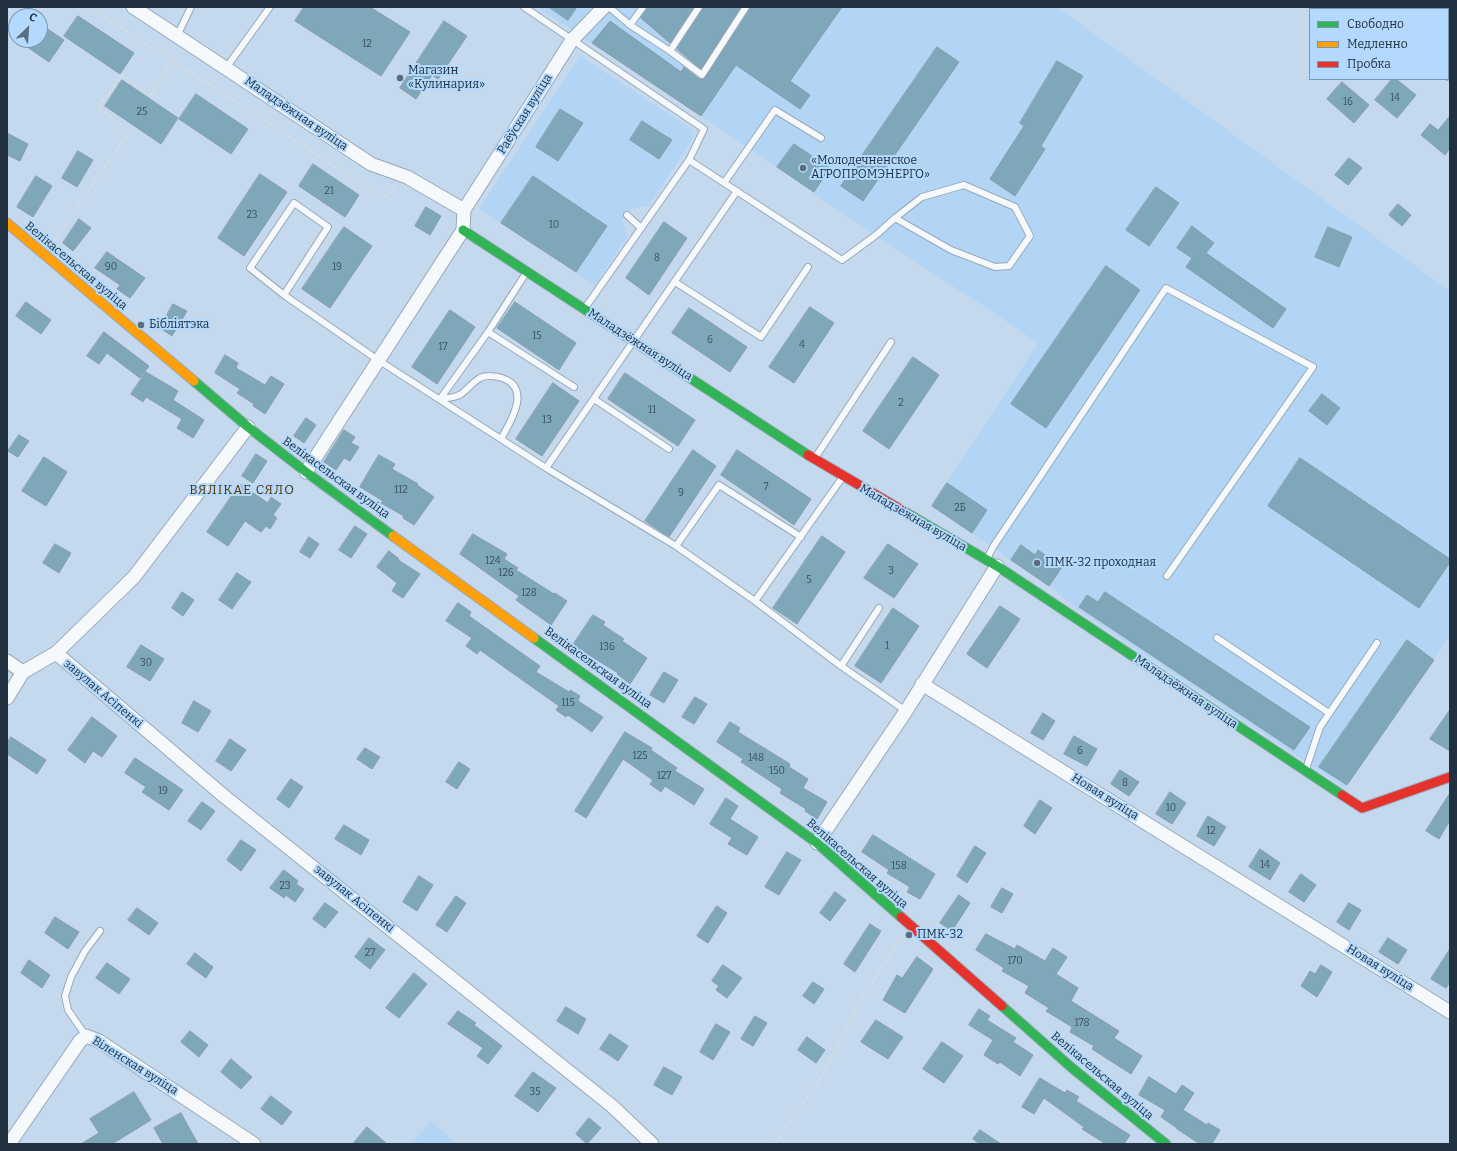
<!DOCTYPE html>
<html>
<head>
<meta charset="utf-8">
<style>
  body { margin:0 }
  #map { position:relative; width:1457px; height:1151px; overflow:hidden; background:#c4d9ed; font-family:Bitter,serif }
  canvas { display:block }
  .frame { position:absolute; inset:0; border:8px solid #22313f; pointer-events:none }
  .legend { position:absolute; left:1309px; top:8px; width:140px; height:72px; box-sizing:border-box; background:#b3dafe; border:1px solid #7996b2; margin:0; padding:5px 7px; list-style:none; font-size:12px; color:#22313f }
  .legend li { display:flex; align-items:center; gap:8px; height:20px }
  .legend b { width:20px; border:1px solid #7996b2 }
  .north { position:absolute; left:8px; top:8px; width:40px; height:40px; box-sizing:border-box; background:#b3dafe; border:1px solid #7996b2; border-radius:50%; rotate:25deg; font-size:11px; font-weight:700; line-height:16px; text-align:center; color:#22313f }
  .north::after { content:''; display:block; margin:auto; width:14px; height:18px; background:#5b6c7c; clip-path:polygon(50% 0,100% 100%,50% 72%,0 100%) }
</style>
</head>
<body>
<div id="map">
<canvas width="1457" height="1151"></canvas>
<div class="frame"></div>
<ul class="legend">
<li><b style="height:5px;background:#30b455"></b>Свободно</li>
<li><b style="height:5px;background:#ff9f0a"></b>Медленно</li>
<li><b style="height:5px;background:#e5322d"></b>Пробка</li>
</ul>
<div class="north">С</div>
</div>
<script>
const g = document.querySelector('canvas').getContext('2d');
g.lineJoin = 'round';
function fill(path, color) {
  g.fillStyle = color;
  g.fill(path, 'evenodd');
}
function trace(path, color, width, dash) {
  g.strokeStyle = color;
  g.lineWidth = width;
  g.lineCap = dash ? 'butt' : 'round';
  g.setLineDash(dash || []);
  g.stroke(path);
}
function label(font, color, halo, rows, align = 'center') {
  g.font = font + ' Bitter,serif';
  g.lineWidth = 4;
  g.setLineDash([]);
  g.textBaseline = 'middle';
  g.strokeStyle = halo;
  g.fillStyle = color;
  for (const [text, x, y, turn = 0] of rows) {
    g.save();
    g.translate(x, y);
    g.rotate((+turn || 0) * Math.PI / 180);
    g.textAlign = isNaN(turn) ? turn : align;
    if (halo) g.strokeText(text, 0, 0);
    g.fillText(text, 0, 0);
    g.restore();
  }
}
fill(new Path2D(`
  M537 7H1057L1450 291V635L1345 788 1077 609 1049 586 932 506 1038 343 991 311 855 222 724 131Z
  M580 56 691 129 693 138 649 206 631 209 623 220 627 237 595 285 479 209Z
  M431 1121 457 1144H411Z`), '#b3d5f5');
const building = new Path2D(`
  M304 7H370L410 32 381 76 295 21Z
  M549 7H577L568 20Z
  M647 7H694L670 43 641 18Z
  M703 7H741L701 69 677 49Z
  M750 7H842L790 81 810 95 800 109 736 65 701 116 592 43 610 21 681 72 684 67 699 79H704Z
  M78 16 134 53 120 74 64 36Z
  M444 21 467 36 438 79 432 75 416 99 400 88Z
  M40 24 64 40 49 62 17 40H40Z
  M937 47 959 62 863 201 841 186Z
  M1057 61 1083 76 1041 146 1045 149 1015 196 990 179 1024 126 1020 123Z
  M1392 79H1396L1416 95 1397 118 1375 100Z
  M122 80 178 118 161 144 105 106Z
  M1342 82 1369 105 1354 123 1327 99Z
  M196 94 248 129 231 154 179 119Z
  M560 109 583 123 558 161 536 147Z
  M1450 116V148L1445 155 1421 135 1430 124 1438 130Z
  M642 121 672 140 659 159 630 140Z
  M7 133 28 144 20 161 7 155Z
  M794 144 830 168 814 192 777 167Z
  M78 151 93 160 77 187 62 178Z
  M1349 158 1362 168 1348 185 1335 175Z
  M313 164 359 195 345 217 299 186Z
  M260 174 287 192 244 256 218 238Z
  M36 176 52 186 33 217 17 207Z
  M533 176 607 226 576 272 501 223Z
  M1156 187 1179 203 1149 246 1126 230Z
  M1398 204 1411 215 1402 226 1389 215Z
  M426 207 441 216 430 235 415 226Z
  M79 219 91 228 73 251 63 243Z
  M664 222 687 238 649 295 626 278Z
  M1192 226 1214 243 1206 253 1286 309 1273 328 1186 267 1192 258 1177 248Z
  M344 227 372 246 330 308 302 289Z
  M1328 227 1352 237 1339 267 1315 257Z
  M107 252 145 278 130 298 117 289 120 285 95 268Z
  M1106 266 1140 290 1046 428 1011 404Z
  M26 302 51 320 41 334 16 316Z
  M515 302 576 343 559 370 497 328Z
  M173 304 187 311 172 336 160 328Z
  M810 307 834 323 794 383 769 367Z
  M689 308 747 347 730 372 672 333Z
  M450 310 475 327 437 384 412 367Z
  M104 332 149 366 140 378 107 353 99 364 87 356Z
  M225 355 238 363 236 368 265 385 271 376 284 384 265 414 253 406 254 404 237 393 240 389 215 373Z
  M913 357 939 375 889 449 863 431Z
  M146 372 178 391 173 400 204 420 193 438 177 428 182 419 146 397 143 402 131 394Z
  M625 373 695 420 678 446 608 399Z
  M553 383 579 401 542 456 516 439Z
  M1322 394 1340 408 1327 425 1309 411Z
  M306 418 316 425 304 443 294 436Z
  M344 430 355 437 351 443 359 447 350 461 344 458 336 470 324 462Z
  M19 435 29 441 18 457 8 451Z
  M693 450 716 466 669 537 645 521Z
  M737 450 811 499 794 525 721 475Z
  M256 454 267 461 253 483 242 476Z
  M379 455 395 464 392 469 418 484 417 485 434 497 414 525 403 518 404 516 381 503 383 501 360 487Z
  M44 457 67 472 46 506 22 491Z
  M1300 458 1450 559V562L1419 608 1268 506Z
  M947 483 987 510 972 533 932 506Z
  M240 484 268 503 271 497 281 504 273 515 277 518 270 529 266 526 261 532 245 521 228 546 207 532Z
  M355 526 367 534 351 558 339 550Z
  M473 534 507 554 504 559 518 568 516 570 554 594 555 593 567 601 551 625 516 600 519 596 460 554Z
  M822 536 845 552 797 624 773 608Z
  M309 537 319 544 310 558 300 552Z
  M55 544 71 553 59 573 43 563Z
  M888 544 918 564 894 598 864 578Z
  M1021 545 1035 555 1038 550 1062 567 1049 586 1011 560Z
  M389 551 399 559 398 560 420 574 403 598 392 591 397 583 377 567Z
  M237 573 251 582 232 609 219 600Z
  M182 592 194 600 183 616 172 608Z
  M1105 592 1310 727 1294 750 1079 607 1087 595 1098 602Z
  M458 603 471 612 469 616 540 666 536 672 569 692 570 690 580 696 578 701 603 717 592 732 568 715 566 717 556 710 559 706 480 650 477 654 466 646 472 638 446 621Z
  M1000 606 1020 619 987 668 967 654Z
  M893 608 919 626 881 683 855 666Z
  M593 615 605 622 603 625 624 639 622 641 647 658 630 684 617 674 618 673 573 645Z
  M1407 640 1434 660 1347 785 1319 767Z
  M141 645 164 659 150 681 127 667Z
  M664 672 678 680 664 703 650 695Z
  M695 697 707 704 694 724 682 717Z
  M194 701 211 711 198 732 182 723Z
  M1450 710V751L1430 739Z
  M1043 713 1055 721 1043 740 1031 733Z
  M92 717 117 736 102 757 93 751 85 763 68 750Z
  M730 722 740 728 738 732 790 764 789 767 808 779 803 788 827 802 817 819 805 811 806 809 780 793 782 789 741 762 743 759 717 742Z
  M625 732 652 748 651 750 677 768 675 771 704 789 694 805 665 786 661 792 650 784 653 780 623 759 586 818 575 811Z
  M1074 736 1097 749 1087 766 1064 754Z
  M11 737 46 760 37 774 7 754V743Z
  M230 739 246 750 231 771 216 761Z
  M365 748 380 757 372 769 357 759Z
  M135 758 183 790 169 810 142 792 146 787 125 773Z
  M459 762 470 769 457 789 446 782Z
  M1120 770 1139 782 1129 796 1111 784Z
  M291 779 303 787 289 808 277 799Z
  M1170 792 1186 803 1172 824 1156 814Z
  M1450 793V820L1439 839 1426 831Z
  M726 798 738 806 730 819 758 837 747 855 728 844 732 838 710 824Z
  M1040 800 1052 808 1035 834 1024 826Z
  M202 802 215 811 201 830 188 821Z
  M1208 816 1226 827 1214 846 1197 836Z
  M344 825 369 840 361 855 335 839Z
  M873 835 935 874 920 899 907 892 910 887 887 873 889 870 862 852Z
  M241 840 256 850 241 871 227 860Z
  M975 846 986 853 967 883 957 876Z
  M1260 849 1280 863 1270 880 1249 867Z
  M787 852 801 860 779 895 765 887Z
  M284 870 298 881 296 884 304 889 295 902 286 895 284 898 270 888Z
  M1301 874 1316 885 1304 902 1289 892Z
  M419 876 433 885 417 911 403 902Z
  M1002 888 1013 894 1002 913 991 907Z
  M835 892 846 900 830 921 820 913Z
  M959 895 970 903 952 931 940 923Z
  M456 896 466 903 447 932 436 925Z
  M325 903 338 912 325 928 313 919Z
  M1349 903 1361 910 1349 930 1337 922Z
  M717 906 727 913 708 943 697 936Z
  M137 908 158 923 149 935 128 920Z
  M55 917 79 932 68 949 45 933Z
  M870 924 881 931 855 972 844 964Z
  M986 934 1015 949 1017 945 1045 961 1053 948 1067 957 1056 974 1078 988 1071 1001 1119 1031 1114 1038 1142 1056 1131 1074 1092 1049 1094 1046 1070 1032 1072 1027 1046 1011 1049 1008 1025 993 1029 986 1002 971 1004 968 976 950Z
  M369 938 385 950 370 969 355 957Z
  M1388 938 1407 950 1398 964 1379 952Z
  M1450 949V982L1446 988 1431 979Z
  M195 953 213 967 206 978 187 964Z
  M917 957 933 969 905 1013 883 1000 897 975 902 978Z
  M29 960 50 975 42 988 21 973Z
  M107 963 130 979 119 994 96 978Z
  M723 965 742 978 727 998 716 990 719 986 712 981Z
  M1321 965 1332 972 1317 997 1301 986 1310 971 1315 974Z
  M414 973 427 984 399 1018 386 1008Z
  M813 982 824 989 814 1004 803 996Z
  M566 1007 586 1019 578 1034 557 1021Z
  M979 1009 990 1016 987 1020 1016 1038 1013 1042 1033 1055 1020 1076 1000 1062 998 1064 984 1055 993 1040 969 1025Z
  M458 1011 476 1023 474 1025 502 1046 488 1064 477 1056 483 1048 448 1024Z
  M755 1016 767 1023 753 1046 741 1039Z
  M876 1020 903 1037 888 1059 861 1042Z
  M716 1024 730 1032 713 1060 700 1052Z
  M190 1031 208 1045 199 1057 181 1042Z
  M610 1034 628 1046 618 1061 600 1049Z
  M807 1037 825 1050 816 1063 798 1050Z
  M942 1042 963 1056 944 1083 923 1069Z
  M231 1059 252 1077 241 1089 221 1072Z
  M664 1067 682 1077 672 1095 654 1085Z
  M533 1072 556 1088 538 1112 515 1096Z
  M1149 1077 1176 1094 1182 1085 1194 1093 1183 1110 1207 1125 1208 1123 1220 1130 1212 1144H1200L1177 1129V1128L1161 1117 1165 1110 1139 1095Z
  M1040 1078 1065 1093 1067 1090 1079 1097 1076 1101 1130 1135 1124 1144H1106L1082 1129 1084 1127 1044 1098 1034 1114 1022 1107Z
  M134 1092 151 1120 112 1144H81L99 1133 90 1119Z
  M271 1096 292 1112 282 1125 261 1109Z
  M181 1113 198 1144H163L154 1128Z
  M589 1118 601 1128 587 1144 576 1134Z
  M367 1127 387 1144H353Z
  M980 1130 1001 1144H980L973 1139Z`);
fill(building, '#7ea8ba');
trace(building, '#899ca9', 1);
const lane = new Path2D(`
  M524 7 704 129 689 160 585 308
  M609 7 630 25 670 51 702 75 746 7
  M630 25 643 7
  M177 36 191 7
  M670 51 699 7
  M226 68 270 7
  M689 160 842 260 876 235 895 218 922 197 964 185 1015 207 1030 236 1009 266 995 267 951 250 895 218
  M724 183 775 110 821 138
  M627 215 641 228
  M675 282 761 337 808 267
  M284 295 328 227 294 203 250 268 284 295 378 360 546 468 676 546 755 601 841 666 906 711
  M488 332 574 387
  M440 399 488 332 526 273
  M440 399C447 398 455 398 461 394 468 389 473 382 480 378 486 375 496 376 502 378 532 388 511 421 501 439
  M594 399 669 449
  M815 458 891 342
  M546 468 737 191
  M676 546 719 485 801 537
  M987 559 993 547 1166 288 1313 367 1167 576
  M755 601 842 478
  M1217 638 1329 713
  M841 666 879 608
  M1306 769 1320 727 1377 643
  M86 1036 68 1010 65 996 71 977 85 951 100 931`);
const street = new Path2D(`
  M133 7 371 164 407 177 464 210
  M1448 73 1450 74
  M306 472 463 230 464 210 572 40 604 7
  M56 653 225 797 612 1106 652 1144
  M7 661 23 672
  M922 684 1450 1012
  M7 698 23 672 56 653 134 577 248 427
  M817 843 906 711 997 566
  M9 1144 80 1041 86 1036 99 1041 254 1144`);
const fast = new Path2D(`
  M463 230 808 455
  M194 381 248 427 306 472 393 536
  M905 512 997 566 1342 795
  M534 638 817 843 901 917
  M1002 1006 1072 1068 1166 1144`);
const slow = new Path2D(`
  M7 223 194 381
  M393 536 534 638`);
const jam = new Path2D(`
  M808 455 905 512
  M1342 795 1362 808 1450 777
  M901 917 1002 1006`);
trace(lane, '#97a8b7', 8);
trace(street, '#97a8b7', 15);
trace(fast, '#97a8b7', 11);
trace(slow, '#97a8b7', 11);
trace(jam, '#97a8b7', 11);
trace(new Path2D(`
  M89 7 173 61
  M1371 7 1373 9
  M1399 9 1400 7
  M53 242 129 132 98 106 122 75 150 95 173 61 383 198 395 187
  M776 1144 823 1073 861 1001 901 937`), '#d4dbe1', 2.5, [4, 2]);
trace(lane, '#f6f9fc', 6);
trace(street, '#f6f9fc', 13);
trace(fast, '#30b455', 9);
trace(slow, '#ff9f0a', 9);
trace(jam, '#e5322d', 9);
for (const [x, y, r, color] of [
  [400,78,4,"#5b6c7c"],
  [803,168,4,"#5b6c7c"],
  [141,325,4,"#5b6c7c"],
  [1037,563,4,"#5b6c7c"],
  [909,935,4,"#5b6c7c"]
]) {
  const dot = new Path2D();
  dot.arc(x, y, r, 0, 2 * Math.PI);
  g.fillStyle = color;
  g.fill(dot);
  trace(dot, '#b3dafe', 1.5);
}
label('10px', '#394f5e', null, [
  ["12",367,44],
  ["14",1395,98],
  ["16",1348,102],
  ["25",142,112],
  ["21",329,191],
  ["23",252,215],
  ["10",554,225],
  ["8",657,258],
  ["90",111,267],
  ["19",337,267],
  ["15",537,336],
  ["6",710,340],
  ["4",802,345],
  ["17",443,347],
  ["2",901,403],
  ["11",652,410],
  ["13",547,420],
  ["7",766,487],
  ["112",401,490],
  ["9",681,493],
  ["2Б",960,508],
  ["124",493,561],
  ["3",891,571],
  ["126",506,573],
  ["5",809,580],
  ["128",529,593],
  ["1",887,646],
  ["136",607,647],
  ["30",146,663],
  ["115",568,703],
  ["6",1080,751],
  ["125",640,756],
  ["148",756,758],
  ["150",777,771],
  ["127",664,776],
  ["8",1125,783],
  ["19",163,791],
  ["10",1171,808],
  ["12",1211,831],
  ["14",1265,865],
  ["158",899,866],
  ["23",285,886],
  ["27",370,953],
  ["170",1015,961],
  ["178",1082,1023],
  ["35",535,1092]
]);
label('12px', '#22313f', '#b3dafe', [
  ["Магазин",408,71],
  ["«Кулинария»",408,85],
  ["«Молодечненское",811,161],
  ["АГРОПРОМЭНЕРГО»",811,175],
  ["Бібліятэка",149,325],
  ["ПМК-32 проходная",1045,563],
  ["ПМК-32",917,935]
], 'left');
label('12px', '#22313f', '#b3dafe', [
  ["Маладзёжная вуліца",296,114,34],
  ["Раёўская вуліца",525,114,-58],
  ["Велікасельская вуліца",76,266,40],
  ["Маладзёжная вуліца",640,345,33],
  ["Велікасельская вуліца",336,478,36],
  ["Маладзёжная вуліца",913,518,30],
  ["Велікасельская вуліца",598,668,36],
  ["Маладзёжная вуліца",1186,692,34],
  ["завулак Асіпенкі",103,694,40],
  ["Новая вуліца",1105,797,32],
  ["Велікасельская вуліца",857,864,41],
  ["завулак Асіпенкі",354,899,39],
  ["Новая вуліца",1380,968,32],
  ["Віленская вуліца",135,1066,32],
  ["Велікасельская вуліца",1102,1076,40]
]);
g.letterSpacing = '1px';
label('13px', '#5a3401', '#b3dafe', [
  ["ВЯЛІКАЕ СЯЛО",242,490]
]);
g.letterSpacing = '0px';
</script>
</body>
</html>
